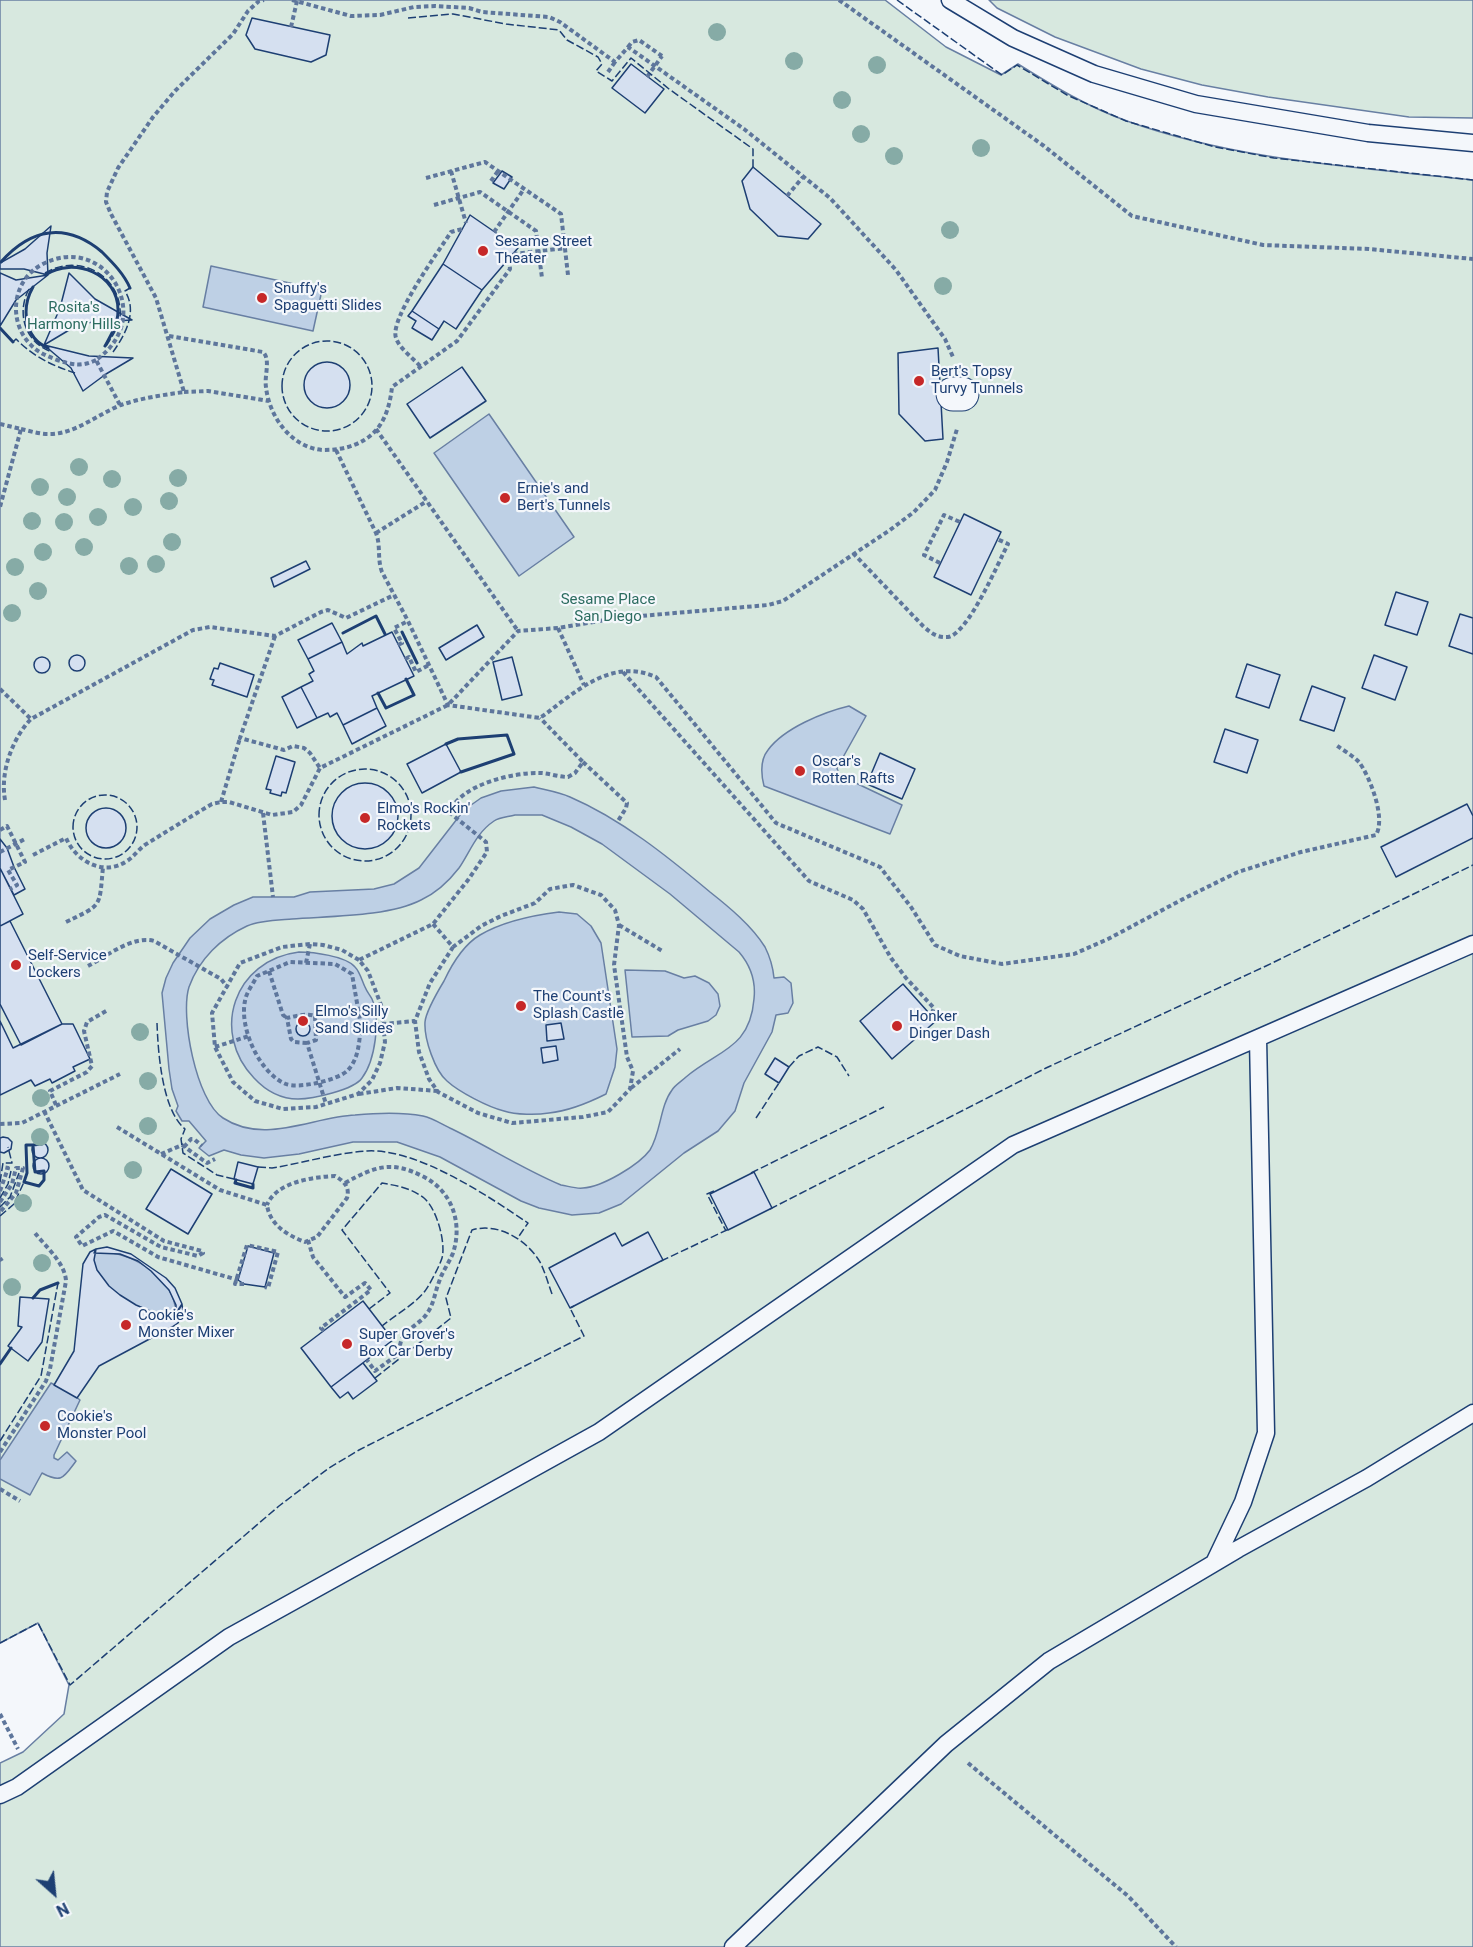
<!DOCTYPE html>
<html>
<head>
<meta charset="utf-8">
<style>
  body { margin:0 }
  #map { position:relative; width:1473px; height:1947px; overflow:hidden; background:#f4f7fb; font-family:Roboto,sans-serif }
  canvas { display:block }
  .north { position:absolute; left:24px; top:1863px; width:60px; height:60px; -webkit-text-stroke:4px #f4f7fb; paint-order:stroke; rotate:153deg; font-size:16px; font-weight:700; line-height:24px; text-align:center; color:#1d3f73 }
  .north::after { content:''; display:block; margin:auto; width:21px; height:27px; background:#1d3f73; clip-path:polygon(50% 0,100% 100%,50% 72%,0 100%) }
</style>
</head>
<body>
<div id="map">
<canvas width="1473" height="1947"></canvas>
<div class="north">N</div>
</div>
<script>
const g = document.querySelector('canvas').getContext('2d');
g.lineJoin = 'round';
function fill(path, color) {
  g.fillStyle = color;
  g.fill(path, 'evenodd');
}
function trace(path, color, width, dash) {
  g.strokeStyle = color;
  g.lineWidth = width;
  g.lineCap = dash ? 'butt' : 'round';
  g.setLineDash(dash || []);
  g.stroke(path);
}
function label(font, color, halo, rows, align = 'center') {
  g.font = font + ' Roboto,sans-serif';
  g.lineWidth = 4.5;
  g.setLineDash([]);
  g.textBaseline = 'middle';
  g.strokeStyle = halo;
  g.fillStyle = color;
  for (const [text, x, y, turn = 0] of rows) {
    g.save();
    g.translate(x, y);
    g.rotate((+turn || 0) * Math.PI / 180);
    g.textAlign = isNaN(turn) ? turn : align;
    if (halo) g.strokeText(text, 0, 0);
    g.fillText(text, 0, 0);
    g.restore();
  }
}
const green = new Path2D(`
  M0 0H885L946 47 1001 75 1018 64C1053 86 1088 107 1127 121 1238 161 1357 167 1473 180V1947H0V1763L23 1752 64 1714 69 1685 38 1623 0 1643Z
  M989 0H1473V118L1409 117 1268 97 1202 85 1141 69 1055 37 997 8Z`);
fill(green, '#d7e8df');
trace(green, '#687fa3', 1.5);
const water = new Path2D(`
  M211 266 322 290 313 331 203 307Z
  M489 414 574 537 519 576 434 453Z
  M849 706 866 716 837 768 839 775 902 805 890 834 764 786C761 774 760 760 768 750 784 728 824 712 849 706Z
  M534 787C546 790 559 792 570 797 621 819 667 856 710 892 729 907 752 926 765 947 770 957 773 967 774 978L784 977 791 983 793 1003 788 1013 776 1015 772 1032 744 1083 735 1111 718 1131 684 1153 621 1204 599 1213 572 1215 539 1208 521 1201 440 1157 397 1142H353L299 1154 264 1158 241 1155 224 1150 209 1156 199 1148 206 1141 189 1121H182L176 1111 178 1106 172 1089 169 1069 162 993 166 978 173 963 190 938 210 919 234 905 253 897H294L310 892 374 889 394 884 419 868 464 810 481 798 501 791ZM515 815H542L571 827 602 844 670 894 739 952C751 966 756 981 754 999 750 1049 718 1050 686 1077 682 1081 675 1085 672 1090 660 1106 661 1132 650 1150 639 1165 602 1187 583 1188 576 1189 568 1186 561 1185 523 1169 489 1147 452 1129 443 1125 433 1118 423 1116 402 1112 377 1113 355 1115 312 1117 264 1145 223 1118 196 1101 180 1015 189 987 199 959 221 938 247 926 260 920 278 920 292 919 329 916 388 917 421 900 436 893 449 881 459 868 470 852 476 833 494 821 500 817 508 817 515 815Z
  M559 912 577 914 591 926 601 943 617 1049 615 1067 606 1094C588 1103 569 1111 549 1113 537 1115 516 1115 504 1111 488 1107 459 1092 447 1081 435 1071 424 1039 425 1022 426 1011 438 991 444 981 452 964 463 945 480 935 502 922 535 915 559 912Z
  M299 952C313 952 346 956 355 967 360 972 362 981 365 987 367 992 370 995 372 999 381 1019 375 1061 362 1078 354 1090 312 1099 298 1099 280 1099 266 1091 254 1078 210 1032 234 960 299 952Z
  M625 970 665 971 684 978 695 976 709 983 718 994 720 1006 716 1015 708 1021 678 1030 668 1036 632 1037Z
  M105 1252C136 1255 174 1278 176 1313L97 1364 75 1396 80 1400 54 1455V1458L58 1460 67 1452 76 1461C64 1477 62 1484 42 1473L30 1495 0 1479V1460L51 1383 57 1386 77 1352 94 1253Z`);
fill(water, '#bed0e5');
trace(water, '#687fa3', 1.5);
const building = new Path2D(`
  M252 18 330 35 326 55 311 62 255 49 246 35Z
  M631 64 664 89 645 113 612 88Z
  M753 167 821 224 808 239 778 236 750 209 742 181Z
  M502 171 512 177 504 189 493 183Z
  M470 215 518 248 482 290 443 264Z
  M51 226 47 253 48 275 24 269H0V263L25 249Z
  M443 264 482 290 456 329 444 321 439 329 412 311Z
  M0 273 16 280 48 275 16 300 0 326Z
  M69 273 95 299 132 320 81 323 44 345 60 308Z
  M412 311 439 329 432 340 412 328 416 321 408 316Z
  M44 345 89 356 133 358 106 374 83 391 71 368Z
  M938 348 943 439 925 441 899 414 898 353Z
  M304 385a23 23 0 1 1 46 0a23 23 0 1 1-46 0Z
  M462 367 486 401 430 438 407 404Z
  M964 514 1001 532 971 595 934 577Z
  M306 561 310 569 274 587 271 578Z
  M1396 592 1428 602 1417 635 1385 625Z
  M1460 614 1473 618V654L1449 646Z
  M332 623 342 642 308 659 298 640Z
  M477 625 484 637 446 660 439 648Z
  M392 632 414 676 372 696 377 708 343 725 337 713 330 717 328 713 317 718 301 687 313 681 309 674 314 671 308 659 342 642 347 654 362 643 363 646Z
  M1374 655 1407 667 1395 700 1362 688Z
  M69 663a8 8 0 1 1 16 0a8 8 0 1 1-16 0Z
  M512 657 522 695 502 700 493 662Z
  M34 665a8 8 0 1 1 16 0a8 8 0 1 1-16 0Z
  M220 663 254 675 247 697 212 685 214 680 210 679 214 668 218 669Z
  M1247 664 1280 675 1269 708 1236 697Z
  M1312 686 1345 698 1334 731 1300 720Z
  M301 687 317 718 297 728 282 697Z
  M377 708 386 726 352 744 343 725Z
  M1225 729 1258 740 1247 773 1214 762Z
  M446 744 461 772 422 793 407 764Z
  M880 753 915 769 902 799 867 784Z
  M276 756 295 762 286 793 282 792 281 796 270 793 271 790 266 789Z
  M332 816a33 33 0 1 1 66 0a33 33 0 1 1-66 0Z
  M1467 804 1473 816V838L1396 877 1381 847Z
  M86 828a20 20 0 1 1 40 0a20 20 0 1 1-40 0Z
  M0 839 7 848 14 867 25 889 14 895 0 868Z
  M0 868 23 914 0 926Z
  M10 921 62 1024 21 1045 0 1004V926Z
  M903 984 936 1021 892 1059 860 1021Z
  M0 1021 13 1048 62 1024H73L90 1059 73 1067 75 1071 52 1083 50 1079 35 1086 31 1080 0 1095Z
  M296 1029a7 7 0 1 1 14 0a7 7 0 1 1-14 0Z
  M561 1023 564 1039 547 1041 546 1025Z
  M556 1046 558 1060 543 1063 541 1048Z
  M775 1058 789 1067 779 1083 765 1074Z
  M3 1137 8 1138 12 1142 11 1149 4 1153 0 1152V1138Z
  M32 1150a8 8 0 1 1 16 0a8 8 0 1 1-16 0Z
  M33 1166a8 8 0 1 1 16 0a8 8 0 1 1-16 0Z
  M238 1162 258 1167 253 1184 234 1179Z
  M171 1169 212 1194 188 1234 146 1209Z
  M754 1172 772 1208 728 1230 710 1194Z
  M648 1232 663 1260 570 1308 549 1268 615 1233 622 1246Z
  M248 1246 274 1253 265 1287 244 1284 238 1280Z
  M107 1247 131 1254 166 1278 175 1288 182 1304 178 1312 176 1313V1305L169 1290 151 1271 138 1261 120 1254 94 1253 96 1249Z
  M96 1249 94 1260 97 1270 109 1286 120 1295 136 1305 157 1314 170 1315 176 1313 182 1304 183 1312 178 1323 172 1327 99 1366 77 1398 54 1385 74 1351 83 1264 90 1252Z
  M20 1297 49 1299 42 1342 28 1361 8 1346 22 1327 18 1326Z
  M363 1301 393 1340 331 1387 301 1348Z
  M363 1363 377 1381 353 1399 348 1392 340 1398 331 1387Z`);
fill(building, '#d5e0f0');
trace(building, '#1d3f73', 1.5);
const lane = new Path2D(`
  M950 0 1013 38 1094 74 1196 104 1368 133 1473 143
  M1214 1563 1243 1502 1266 1433 1258 1038
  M0 1795 17 1787 229 1637 599 1432 1013 1145 1473 944
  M733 1947 946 1744 1049 1661 1238 1549 1367 1478 1473 1413`);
const street = new Path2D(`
  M953 394H962`);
trace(lane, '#1d3f73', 19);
trace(street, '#1d3f73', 35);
trace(new Path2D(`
  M292 0 351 16 380 15 414 7 435 6 469 8 482 12 549 17 560 22 615 62 628 47 744 129 830 198 896 270 945 339 953 357
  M839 0 1044 146 1132 216 1263 245 1369 249 1473 259
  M291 27 297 1
  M628 47 632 42 639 40 662 56
  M608 72 615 62
  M451 171 466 223
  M426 178 485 162 561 214 568 275
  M491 181 498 171
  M787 196 803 177
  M434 205 480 192 536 231 542 278
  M494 232 524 189
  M513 254 566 248
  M169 336 263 352C271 360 264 376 266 387 269 416 291 448 323 450 340 450 356 447 370 436 385 424 390 405 392 387L457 341 510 269 509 258
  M96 360C81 367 73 365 57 360 47 356 37 352 30 344 8 321 12 281 41 265 104 230 158 317 96 360L120 405
  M420 366C413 358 399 348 396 338 389 319 439 251 451 232L462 229
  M184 392 208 391 269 401
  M0 424 21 429 0 507
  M21 429C30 431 39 434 48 434 74 435 98 414 121 405 141 398 163 395 184 392L156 298 111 214 106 202 107 192 118 168 153 117 175 91 233 34 248 11 259 1 264 0
  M376 429 518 631
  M336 450 376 533C381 546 377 559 382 572L408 621 448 705 540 718C575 693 610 657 656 677L776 823 880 867 911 907 935 945 960 956 1002 964 1074 954 1108 939 1185 898 1238 872 1301 852 1376 835C1386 818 1370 777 1359 762 1353 756 1343 750 1336 745
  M376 533 427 501
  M853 553 923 626C931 633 937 638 948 637 968 634 998 563 1008 544L997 539
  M940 563 924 555 944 515 960 522
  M558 628 584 685
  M275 636 240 738 284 750 293 746 304 748 310 753 320 768
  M398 645 402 643 394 628 408 621
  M405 659 409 657 416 672 429 665
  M623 672 809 881 853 900 863 909 891 958 906 978 934 1008 931 1015
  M0 689 31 719
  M583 762 627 803 626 808 618 821
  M5 800C0 772 12 739 31 719L193 630 210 627 275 636 321 612 328 610 346 618 394 595
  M221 802 240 738
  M263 813 273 897
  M0 830 7 826 25 862 8 870 17 885 10 889
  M0 852 25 839
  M33 855 66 838C76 861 103 877 127 861 135 856 139 848 148 843 169 830 190 817 212 804L221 802H229L272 815 293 812 301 805 320 768 448 705 518 631 558 628 617 618 768 605 783 601 890 530 914 512 935 490 947 462 957 429
  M66 922C103 904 99 908 103 867
  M433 924 453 947 481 926 501 916 535 903 550 889 573 885 601 895 615 910 619 925 614 965 627 1057 633 1071 630 1089 608 1112 583 1117 512 1123 478 1113 438 1092 429 1079 419 1052 415 1021 430 983 453 947
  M619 925 664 952
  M359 960 342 950 323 945 310 944 282 947 240 963 212 1013 215 1047 233 1082 255 1101 283 1109 316 1107 358 1094 372 1080 380 1063 385 1042 381 1005 368 971 359 960 433 924 468 880 487 852 486 842 450 813C458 785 514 772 540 773 549 773 558 777 568 777L575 773 583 762 540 718
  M306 963 310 944
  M88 966C107 956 133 935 154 941L221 979 228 988
  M269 971 283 1015 287 1018
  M361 1026 352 974 335 964 290 962 257 976C253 984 246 993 245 1001 239 1028 260 1074 286 1084 299 1089 339 1080 348 1070 359 1058 359 1042 361 1026L415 1021
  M307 1043 294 1042 291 1039 287 1018C296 1016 306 1013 315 1016L316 1040 307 1043 326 1104
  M215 1047 249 1036
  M631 1088 680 1049
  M359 1094 397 1088 438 1091
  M56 1105 50 1091 87 1072 92 1066 84 1031 87 1022 108 1010
  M44 1111 83 1190 164 1241 202 1251 203 1253 198 1256 161 1247 105 1215 99 1217 76 1237 82 1246 113 1231 158 1257 238 1280
  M0 1124 22 1123 120 1074
  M117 1127 220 1190 267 1205C270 1225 287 1235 305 1242L317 1237 347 1198C350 1187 344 1181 335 1176 313 1177 276 1182 267 1205
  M184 1147 191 1139H194L202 1146
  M161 1154 182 1145 207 1163 215 1159
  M345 1183C374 1167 391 1160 422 1176 452 1190 463 1223 453 1253 449 1263 442 1272 439 1282 435 1292 434 1303 428 1312 423 1321 412 1326 405 1334 399 1341 401 1347 397 1355L375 1371 367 1360
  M0 1191 8 1168 3 1167
  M0 1202 12 1184 16 1168H23L16 1193 0 1212
  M308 1240 313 1257 345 1297 365 1283 371 1290 321 1328 324 1331
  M0 1258 2 1261
  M0 1452 46 1381 50 1369 66 1281C65 1263 46 1247 35 1233
  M0 1489 20 1501
  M0 1714 18 1749
  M968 1763 1128 1896 1176 1947`), '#5e769c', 4, [4.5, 3]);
trace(lane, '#f4f7fb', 16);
trace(street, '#f4f7fb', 33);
trace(new Path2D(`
  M647 77 662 56
  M244 1284H235L247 1245 278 1252 268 1288 265 1287`), '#5e769c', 4, [4.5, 3]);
trace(new Path2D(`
  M897 0 1002 75 1017 65 1067 95 1126 121 1215 147 1274 158 1473 180
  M408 18 453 14 506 24 559 30 567 40 598 57 602 64 596 71 612 81 631 58 669 89 753 149V167
  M45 273C76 254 117 272 120 309 122 324 112 336 105 348
  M29 289C16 313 25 343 52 352
  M282 386a45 45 0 1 1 90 0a45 45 0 1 1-90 0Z
  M13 342 16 339C34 357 51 365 75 373
  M113 352C125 335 138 312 125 291L130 288
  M319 815a46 46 0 1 1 92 0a46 46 0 1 1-92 0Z
  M73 827a32 32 0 1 1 64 0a32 32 0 1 1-64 0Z
  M157 1023C158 1052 162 1110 185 1129L181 1139 183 1153 217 1175 234 1179
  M789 1067 799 1056 818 1047 837 1057 849 1076
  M756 1118 779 1083
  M258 1167 272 1168C303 1163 335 1153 367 1151 417 1148 488 1196 528 1223L517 1239
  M751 1173 884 1107
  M0 1182 3 1163H12L8 1147
  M714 1191 707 1194 726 1231
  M0 1198 8 1184 11 1171
  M0 1207 10 1197 19 1173
  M770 1209 1046 1068 1266 966 1473 865
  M0 1216 14 1204 24 1182
  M661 1261 729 1229
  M369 1309 390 1293 342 1230 382 1183C398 1186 411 1188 424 1198 437 1209 446 1243 442 1258 440 1265 429 1286 425 1291 414 1305 395 1315 382 1326
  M375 1378 451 1318 446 1298 472 1230C498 1222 527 1240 540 1262 545 1272 548 1283 552 1294
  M0 1441 41 1376 58 1283
  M0 1643 38 1623 70 1685 279 1506 329 1468 359 1450 584 1336 570 1308 574 1306`), '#1d3f73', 1.5, [8, 3]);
trace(new Path2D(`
  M1 262C31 228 66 222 102 252 113 263 124 274 130 288
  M45 275C74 256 119 274 118 311 118 324 111 335 105 346
  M33 287C21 308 24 338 48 348
  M0 328 13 342
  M402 632 417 663
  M343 633 376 616 385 634
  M378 693 386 708 414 695 406 679
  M446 744 458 739 507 735 514 754 461 772
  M26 1145H33L35 1172 44 1171V1180L39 1186 24 1182 27 1173Z
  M33 1145 42 1144
  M236 1180 235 1183 253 1188V1184
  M33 1298 40 1290 58 1283
  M0 1364 11 1348`), '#1d3f73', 3);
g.fillStyle = '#86aba6';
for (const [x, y] of [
  [717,32],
  [794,61],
  [877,65],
  [842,100],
  [861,134],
  [981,148],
  [894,156],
  [950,230],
  [943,286],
  [79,467],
  [178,478],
  [112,479],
  [40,487],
  [67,497],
  [169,501],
  [133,507],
  [98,517],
  [32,521],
  [64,522],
  [172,542],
  [84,547],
  [43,552],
  [156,564],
  [129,566],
  [15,567],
  [38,591],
  [12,613],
  [140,1032],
  [148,1081],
  [41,1098],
  [148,1126],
  [40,1137],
  [133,1170],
  [23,1203],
  [42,1263],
  [12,1287]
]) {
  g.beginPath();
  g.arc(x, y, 9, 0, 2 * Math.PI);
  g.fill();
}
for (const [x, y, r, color] of [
  [483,251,6,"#c62828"],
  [262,298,6,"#c62828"],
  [919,381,6,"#c62828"],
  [505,498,6,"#c62828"],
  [800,771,6,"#c62828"],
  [365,818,6,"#c62828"],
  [16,965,6,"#c62828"],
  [521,1006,6,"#c62828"],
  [303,1021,6,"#c62828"],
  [897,1026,6,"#c62828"],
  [126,1325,6,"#c62828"],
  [347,1344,6,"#c62828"],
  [45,1426,6,"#c62828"]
]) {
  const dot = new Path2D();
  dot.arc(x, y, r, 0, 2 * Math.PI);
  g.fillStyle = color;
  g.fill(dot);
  trace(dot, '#f4f7fb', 2);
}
label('15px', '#1d3f73', '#f4f7fb', [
  ["Sesame Street",495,242],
  ["Theater",495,259],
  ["Snuffy's",274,289],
  ["Spaguetti Slides",274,306],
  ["Bert's Topsy",931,372],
  ["Turvy Tunnels",931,389],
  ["Ernie's and",517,489],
  ["Bert's Tunnels",517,506],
  ["Oscar's",812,762],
  ["Rotten Rafts",812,779],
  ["Elmo's Rockin'",377,809],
  ["Rockets",377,826],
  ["Self-Service",28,956],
  ["Lockers",28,973],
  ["The Count's",533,997],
  ["Splash Castle",533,1014],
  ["Elmo's Silly",315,1012],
  ["Sand Slides",315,1029],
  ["Honker",909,1017],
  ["Dinger Dash",909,1034],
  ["Cookie's",138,1316],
  ["Monster Mixer",138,1333],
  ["Super Grover's",359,1335],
  ["Box Car Derby",359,1352],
  ["Cookie's",57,1417],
  ["Monster Pool",57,1434]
], 'left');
label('15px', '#2c6c60', '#f4f7fb', [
  ["Rosita's",74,308],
  ["Harmony Hills",74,325],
  ["Sesame Place",608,600],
  ["San Diego",608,617]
]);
</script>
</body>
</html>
